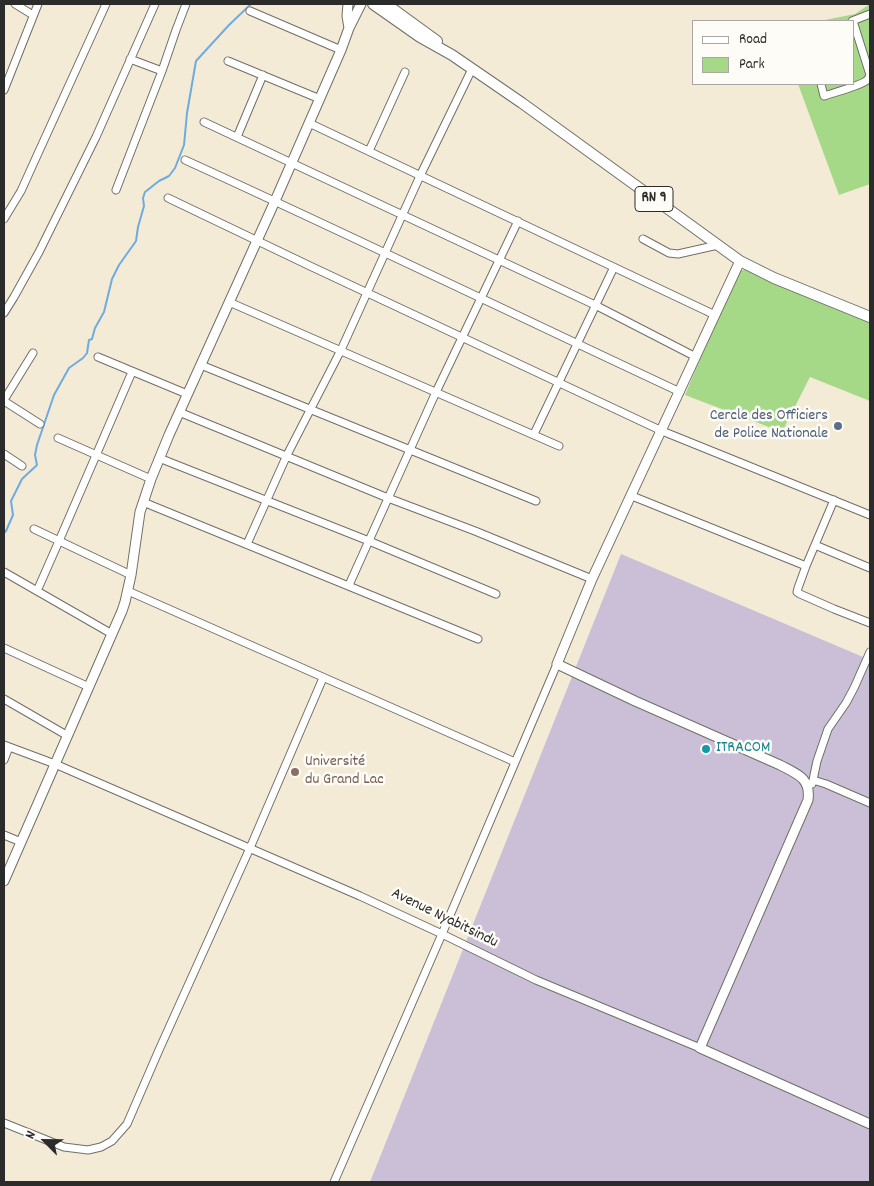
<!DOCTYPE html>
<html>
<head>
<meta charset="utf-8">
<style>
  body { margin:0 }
  #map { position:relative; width:874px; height:1186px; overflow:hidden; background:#f4ebd6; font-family:Dekko,sans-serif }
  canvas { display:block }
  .frame { position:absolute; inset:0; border:5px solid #2b2b2b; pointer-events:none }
  .legend { position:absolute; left:692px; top:20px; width:162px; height:65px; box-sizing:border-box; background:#fdfcf7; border:1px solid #a9a8a5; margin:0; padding:6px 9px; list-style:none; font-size:15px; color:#2b2b2b }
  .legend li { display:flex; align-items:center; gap:10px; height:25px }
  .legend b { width:25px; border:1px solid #a9a8a5 }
  .north { position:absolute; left:20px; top:1116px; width:50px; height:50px; -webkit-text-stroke:4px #fdfcf7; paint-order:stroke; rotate:293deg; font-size:14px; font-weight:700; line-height:20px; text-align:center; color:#2b2b2b }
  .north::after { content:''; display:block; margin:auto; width:18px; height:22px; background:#2b2b2b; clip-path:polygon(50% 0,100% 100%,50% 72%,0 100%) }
</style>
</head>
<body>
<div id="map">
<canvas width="874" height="1186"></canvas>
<div class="frame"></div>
<ul class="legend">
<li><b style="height:6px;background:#fff"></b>Road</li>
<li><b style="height:14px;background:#a5d887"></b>Park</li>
</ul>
<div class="north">N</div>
</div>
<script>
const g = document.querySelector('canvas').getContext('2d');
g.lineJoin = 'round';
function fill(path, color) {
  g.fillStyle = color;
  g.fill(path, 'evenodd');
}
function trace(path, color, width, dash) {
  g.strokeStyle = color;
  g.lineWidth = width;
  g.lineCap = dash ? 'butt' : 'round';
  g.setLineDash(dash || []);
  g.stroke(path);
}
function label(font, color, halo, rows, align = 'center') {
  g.font = font + ' Dekko,sans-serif';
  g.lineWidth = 5;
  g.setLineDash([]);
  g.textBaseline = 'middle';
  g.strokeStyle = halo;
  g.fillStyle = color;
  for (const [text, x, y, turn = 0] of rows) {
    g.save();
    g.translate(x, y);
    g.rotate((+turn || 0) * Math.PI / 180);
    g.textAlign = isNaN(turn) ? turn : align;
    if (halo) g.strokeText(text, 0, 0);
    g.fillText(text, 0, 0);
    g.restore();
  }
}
fill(new Path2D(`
  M621 554 870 660V1182H370Z`), '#cabfd6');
fill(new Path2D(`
  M870 4V184L839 195 798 84H853V21H820L855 14Z
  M738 270H747L870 317V401L810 377 782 432 685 395Z`), '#a5d887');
trace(new Path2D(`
  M4 533 6 531 13 515 11 501 22 479 37 465 35 455 37 445 54 395 69 368 83 358 87 353 89 340 92 339 95 328 104 312 112 279 119 265 136 241 138 227 144 206 143 198 145 192 159 181 169 176 175 168 184 145 187 113 196 61 229 25 251 4`), '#6eabe0', 2);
const street = new Path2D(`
  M15 4 33 15
  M250 11 341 50
  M852 21 870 14
  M130 59 162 71
  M228 61 320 99
  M821 84 824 96C832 93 864 85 868 79 869 78 869 76 870 75L853 21
  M4 90 38 4
  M204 122 595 305 696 357
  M309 123 715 315
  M237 137 263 75
  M369 151 405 72
  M185 160C350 235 515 315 680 392
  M116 190 162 71 176 30 186 4
  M168 198 310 266 662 431 870 515
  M4 219 21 191 35 160 106 4
  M643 239 669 253 678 254 718 245
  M229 302 559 446
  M4 313 14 297 39 252 96 137 155 4
  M98 357 187 394
  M201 365 536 501
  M4 400 33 353
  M4 401 40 424
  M179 412 388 498 475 531 592 579
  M534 434 614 267
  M58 438 151 479
  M4 454 22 466
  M159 458 369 541 496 594
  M632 496 806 566 798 588 797 592 800 594 834 609 870 623
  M143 502 478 639
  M34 529 131 575
  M247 544 287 455 341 350 420 176 472 69
  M815 545 870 568
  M806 566 834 500
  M4 572 112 634
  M349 585 436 392 518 221
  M37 591 59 541 132 372
  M128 591 515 762
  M4 648 89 687
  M4 699 68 736
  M4 745 55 764 360 896 442 934 536 980 700 1048
  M4 760 9 747
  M813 780 817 761 828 729 846 703 854 688 870 652
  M812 784 813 780 826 784 870 803
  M4 835 21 842
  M4 1123 64 1147 88 1150 101 1147 112 1141 127 1124 159 1050 250 848 323 678
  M334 1182 442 934 557 664`);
const secondary = new Path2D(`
  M348 4 347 16 349 28
  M740 261 592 579 557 664 635 701 780 765C797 774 811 778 808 800L700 1048 870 1124
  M4 881 122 611 125 602 131 575 140 512 151 479 169 435 275 201 341 50 349 28 361 4`);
const primary = new Path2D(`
  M373 4 420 37 452 55 522 103 740 261 774 278 870 317
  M386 4 437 41`);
trace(street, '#716e67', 9);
trace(secondary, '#716e67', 11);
trace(primary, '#716e67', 12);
trace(street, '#fff', 7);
trace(secondary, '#fff', 9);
trace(primary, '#fff', 10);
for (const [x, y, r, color] of [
  [838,426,5,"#5c6f8a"],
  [706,749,5,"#0f9aa8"],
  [295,772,5,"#8d6e63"]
]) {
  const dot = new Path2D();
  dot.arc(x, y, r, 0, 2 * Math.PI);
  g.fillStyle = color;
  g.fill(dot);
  trace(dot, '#fdfcf7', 2);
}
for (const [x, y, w] of [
  [654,199,38]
]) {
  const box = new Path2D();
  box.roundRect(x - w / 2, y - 12.5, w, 25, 4);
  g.fillStyle = '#fdfcf7';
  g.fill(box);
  trace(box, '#2b2b2b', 1);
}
label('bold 15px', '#2b2b2b', null, [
  ["RN 9",654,199]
]);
label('16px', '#4e5e75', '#fdfcf7', [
  ["Cercle des Officiers",828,417],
  ["de Police Nationale",828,435]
], 'right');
label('16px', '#0d838f', '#fdfcf7', [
  ["ITRACOM",716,749]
], 'left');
label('16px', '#785e54', '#fdfcf7', [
  ["Université",305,763],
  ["du Grand Lac",305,781]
], 'left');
label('16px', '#2b2b2b', '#fdfcf7', [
  ["Avenue Nyabitsindu",444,919,26]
]);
</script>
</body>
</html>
